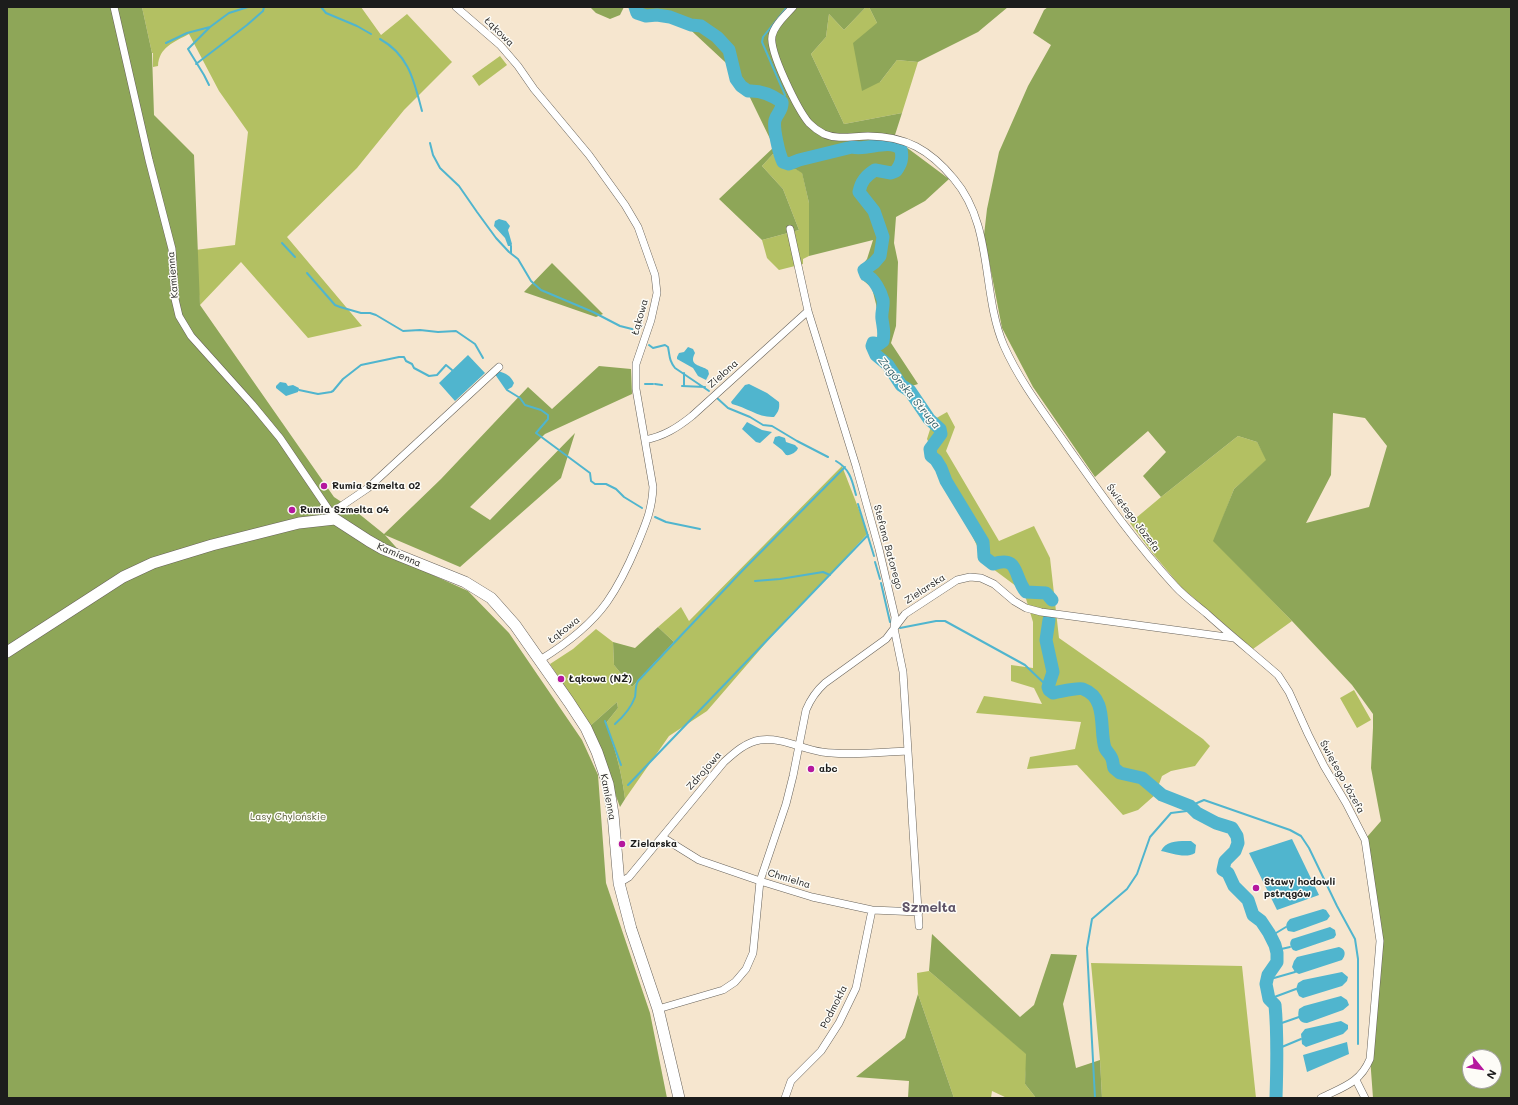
<!DOCTYPE html>
<html>
<head>
<meta charset="utf-8">
<style>
  body { margin:0 }
  #map { position:relative; width:1518px; height:1105px; overflow:hidden; background:#f6e6cf; font-family:Mali,sans-serif }
  canvas { display:block }
  .frame { position:absolute; inset:0; border:8px solid #1c1c1c; pointer-events:none }
  .north { position:absolute; left:1462px; top:1049px; width:40px; height:40px; box-sizing:border-box; background:#fdfcf7; border:1px solid #a3a29f; border-radius:50%; rotate:120deg; font-size:11px; font-weight:700; line-height:16px; text-align:center; color:#1c1c1c }
  .north::after { content:''; display:block; margin:auto; width:14px; height:18px; background:#b5179e; clip-path:polygon(50% 0,100% 100%,50% 72%,0 100%) }
</style>
</head>
<body>
<div id="map">
<canvas width="1518" height="1105"></canvas>
<div class="frame"></div>
<div class="north">N</div>
</div>
<script>
const g = document.querySelector('canvas').getContext('2d');
g.lineJoin = 'round';
function fill(path, color) {
  g.fillStyle = color;
  g.fill(path, 'evenodd');
}
function trace(path, color, width, dash) {
  g.strokeStyle = color;
  g.lineWidth = width;
  g.lineCap = dash ? 'butt' : 'round';
  g.setLineDash(dash || []);
  g.stroke(path);
}
function label(font, color, halo, rows, align = 'center') {
  g.font = font + ' Mali,sans-serif';
  g.lineWidth = 3;
  g.setLineDash([]);
  g.textBaseline = 'middle';
  g.strokeStyle = halo;
  g.fillStyle = color;
  for (const [text, x, y, turn = 0] of rows) {
    g.save();
    g.translate(x, y);
    g.rotate((+turn || 0) * Math.PI / 180);
    g.textAlign = isNaN(turn) ? turn : align;
    if (halo) g.strokeText(text, 0, 0);
    g.fillText(text, 0, 0);
    g.restore();
  }
}
fill(new Path2D(`
  M142 7H361L381 35 407 14 452 62 404 110 357 168 287 237 362 326 308 338 241 262 200 305 195 250 235 245 248 132 219 91 189 34C174 42 159 47 158 66L153 67V53H152Z
  M866 7H869L877 23 880 82 897 60 918 62 902 113 844 124 811 54 826 37 829 14 844 30Z
  M500 56 507 65 479 86 472 76Z
  M773 154C780 158 780 163 786 166 791 168 797 169 802 172L809 203V256L803 259V264L779 270 767 258 762 240 799 230 783 189 762 166Z
  M947 412 955 427 946 451 999 541 1034 526 1050 558 1059 638 1203 739 1210 746 1195 766 1171 771 1162 776 1155 795 1138 810 1123 815 1077 765 1027 769 1030 757 1075 749 1081 722 976 713 984 696 1042 704 1034 688 1011 681V665L1033 668V622L1024 592 985 563 927 439 933 420Z
  M1238 436 1257 442 1267 460 1234 489 1214 541 1292 621 1253 649 1181 587 1154 555 1130 523 1161 497Z
  M842 466 868 533 830 575 790 615 707 711 669 736 625 799C622 773 615 748 606 723L618 708 617 702 590 726 550 664 573 649 596 629 613 642 614 665 632 687 674 642 658 627 681 607 689 621Z
  M1354 690 1371 720 1357 728 1340 698Z
  M1091 963 1242 966 1256 1098H1102L1100 1060Z
  M929 971 1027 1054 1025 1084 1036 1098H1007L992 1091 991 1098H954L918 994 917 973Z`), '#b3c062');
fill(new Path2D(`
  M7 7H142L152 53 154 115 194 155 200 305 334 497 358 513 384 534 441 479 528 387 552 409 599 366 631 369 632 394 545 434 470 507 490 520 575 433 561 478 460 567 385 535 413 566 468 591 509 633 582 740 598 775 606 883 650 1013 667 1098H7Z
  M590 7H624L620 15 610 19 596 13Z
  M629 7H866L844 30 829 14 826 37 811 54 844 124 902 113 894 138 949 179 925 201 896 217 894 243 898 262 896 326 891 343 918 384 912 386 892 375 876 349 881 331 876 304 872 288 864 281 860 268 867 259 873 240 809 256V203L802 173C797 169 791 168 786 166 780 163 780 158 773 154L762 166 783 189 799 230 762 240 719 199 774 147 739 75 682 22 641 20Z
  M869 7H1008L978 32 918 62 897 60 880 82 862 91 853 43 877 23Z
  M1048 7H1511V1098H1373L1370 1057 1382 943 1367 837 1381 821 1371 768 1373 728V714L1352 685 1292 621 1213 541 1234 489 1266 460 1257 442 1238 436 1161 497 1143 476 1166 452 1148 431 1095 477 1033 387 1002 328 984 235 987 209 999 152 1028 86 1051 45 1033 33 1044 10ZM1333 413 1365 418 1387 446 1369 507 1306 523 1331 475ZM1470 1057H1494V1081H1470Z
  M552 263 603 314 596 317 524 292Z
  M658 627 674 642 632 687 614 665 613 642 635 648Z
  M617 702 618 708 606 723C615 748 622 773 625 799L620 807 590 726Z
  M932 934 1020 1017 1034 1005 1051 954 1077 955 1063 1004 1076 1068 1100 1060 1102 1098H1036L1025 1084 1026 1054 929 971Z
  M918 994 954 1098H908L909 1081 856 1077 905 1038Z`), '#8ea658');
fill(new Path2D(`
  M499 219 506 221 510 226 508 230 512 244 511 246H508L505 238 494 226 495 221Z
  M688 347 693 349 695 353C688 366 701 365 708 370L709 374 706 380 698 376 693 368 677 359V357L679 353 684 352Z
  M468 355 485 373 455 401 439 383Z
  M498 371C507 374 510 375 514 383L512 387 507 390 496 374Z
  M280 382 286 383 288 386 293 385 299 388 298 392 286 396 276 388V386Z
  M749 384 767 393 779 402C780 409 778 412 774 417 759 418 746 407 732 404L731 402 745 385Z
  M747 422 762 430 772 432 760 443 756 442 742 429Z
  M779 436 785 438 786 442 795 445 798 448C797 452 790 456 786 455L782 450 773 443 775 437Z
  M1292 839 1319 895 1277 910 1249 853Z
  M1191 841 1196 845 1195 853C1186 859 1171 853 1161 851 1166 840 1180 841 1191 841Z
  M1323 909 1326 910 1330 916 1327 920 1294 932 1288 931C1285 926 1286 923 1290 919Z
  M1330 927 1335 930 1336 935 1334 938 1296 951 1293 950C1290 946 1289 943 1292 939Z
  M1339 947C1346 949 1346 955 1342 960L1299 974 1295 972 1292 967 1294 961 1297 957Z
  M1342 972 1348 977 1347 981 1342 986 1303 998 1299 996 1296 989 1298 983 1303 980Z
  M1341 996 1347 1000 1349 1005 1343 1010 1307 1023C1299 1023 1297 1017 1299 1009L1304 1006Z
  M1341 1021 1348 1025V1029L1343 1034 1306 1047 1302 1044 1301 1034 1305 1029Z
  M1347 1042 1349 1054 1307 1072 1303 1055Z`), '#50b5ce');
trace(new Path2D(`
  M321 7 326 13 357 26 371 34
  M380 39C409 55 414 81 422 111
  M166 43 187 33 210 27 229 13 248 7
  M196 64 247 25 263 11 264 7
  M209 85 204 75 188 49 210 27
  M782 102 785 95 762 42 763 37 787 7
  M430 143 433 155 440 168 459 186 477 212 496 238 509 252 518 259 531 281 541 290 593 312 620 326 632 329 638 335
  M282 243 295 257
  M511 253V246
  M307 273 335 305 340 307 361 313H370L376 315 403 331 420 330 438 332 456 331 475 344 483 358
  M649 345 653 348 665 345 668 347C670 357 669 360 675 368L709 391
  M684 373V386
  M496 374 507 390 520 398 525 405 541 410 548 415V419L536 433 590 473 591 481 595 484H606L616 489 624 497 642 508
  M645 384H653
  M655 384 662 385
  M682 386 705 387
  M299 390 318 394 331 392 333 391 343 379 361 365 399 357H404L406 361 412 364 414 368 429 376 437 375 446 365 452 370
  M717 398 728 408 750 417 763 425 772 426 797 441 828 457
  M836 461C850 469 852 480 856 495
  M858 504 874 556
  M655 517 666 522 700 529
  M875 562 880 579
  M755 581 780 579 823 572 830 575
  M881 583 890 622
  M900 628 936 621H945L1025 665 1048 687
  M605 721 621 765
  M615 724C623 717 631 708 635 697 636 692 635 686 638 681L742 571 845 467
  M628 785 868 535
  M1271 936 1286 927
  M1277 950 1290 947
  M1267 980 1295 972
  M1269 999 1296 989
  M1276 1025 1299 1017
  M1277 1049 1301 1039
  M1095 1098 1087 948 1092 919 1127 889 1137 874 1150 837 1171 813 1187 811 1190 806 1204 800 1290 830 1301 836 1309 848 1337 906 1355 939 1358 959V1044`), '#50b5ce', 2);
trace(new Path2D(`
  M635 7 637 13 646 16 657 15 670 17 691 25 701 26 717 37 729 50 736 79 741 86 748 91C761 90 772 95 782 102 783 110 777 113 775 120 773 128 779 154 783 162L789 164 799 160 852 147C868 151 888 138 901 149 903 159 901 164 896 171L891 173 875 170C866 176 861 181 859 192L874 211 883 237 880 256 874 263 864 270 866 275C874 278 881 292 883 300 884 306 881 313 882 319 883 327 885 332 883 341L879 344 873 343 872 346 876 355 888 365 901 385 910 391 929 419 940 429 941 434 930 449 931 456 936 460 941 468 946 481 983 542 984 557 993 564C1020 555 1013 576 1026 592L1046 593 1052 600
  M1049 620 1046 640 1053 672 1048 687 1049 690 1053 693C1060 692 1078 687 1083 689 1108 698 1099 730 1105 748 1107 752 1111 755 1112 759 1113 761 1113 765 1114 768L1120 773 1142 778 1162 795 1190 806 1197 813 1216 823 1232 828 1237 836 1238 843 1235 851 1225 861 1223 870 1228 873 1234 886 1248 900 1253 915 1261 921 1269 933 1275 945 1277 953V962L1268 975 1266 984 1269 999 1275 1005C1278 1036 1277 1067 1276 1098`), '#50b5ce', 13);
const street = new Path2D(`
  M114 7 149 160 172 249 175 299 179 316 191 336 252 404 280 438 335 519
  M456 7 500 45 518 66 534 89 589 155 625 205 638 227 655 275 657 293 651 320 636 364V389L653 487C652 510 646 523 637 545 629 564 619 585 607 602 590 626 566 644 540 660
  M793 7C786 15 774 25 772 36 769 52 798 110 809 123 813 127 818 131 824 134 838 140 853 136 868 136 906 136 930 150 954 179 994 226 981 293 1004 346 1020 382 1045 414 1067 446 1101 494 1135 543 1175 586 1184 596 1195 604 1206 613 1229 634 1254 654 1278 675L1289 692 1308 734 1324 766 1346 803 1365 840 1380 941 1370 1059C1360 1083 1343 1087 1321 1098
  M790 229 808 311 856 466 879 549 895 617 894 628 903 672 919 926
  M645 440C664 436 677 428 692 416L808 311
  M331 513 368 488 499 367
  M662 837 699 860 760 881 812 897 872 910 919 912
  M619 883 629 877 724 762C734 753 746 742 760 740 781 737 802 749 822 752 850 756 880 752 908 751
  M658 1009 723 990 735 982 746 969 753 953 760 881 786 804 793 776 806 710C811 698 816 691 825 683L886 639 905 614 957 580 970 577 981 578 994 584 1014 601 1026 608 1041 612 1234 638
  M1356 1080 1365 1098
  M785 1098 791 1081 821 1051 839 1023 856 988 872 910`);
const secondary = new Path2D(`
  M7 652 123 577 153 563 212 545 299 523 335 519 369 541 383 549 465 582 491 598 515 625 569 702 586 728 597 752 608 784 613 814 619 883 631 929 658 1009 679 1098`);
trace(street, '#68635b', 8);
trace(secondary, '#68635b', 12);
trace(street, '#fff', 7);
trace(secondary, '#fff', 11);
for (const [x, y, r, color] of [
  [324,486,4,"#b5179e"],
  [292,510,4,"#b5179e"],
  [561,679,4,"#b5179e"],
  [811,769,4,"#b5179e"],
  [622,844,4,"#b5179e"],
  [1256,888,4,"#b5179e"]
]) {
  const dot = new Path2D();
  dot.arc(x, y, r, 0, 2 * Math.PI);
  g.fillStyle = color;
  g.fill(dot);
  trace(dot, '#fdfcf7', 1.5);
}
label('10px', '#1c1c1c', '#fdfcf7', [
  ["Łąkowa",499,32,44],
  ["Kamienna",173,275,-95],
  ["Łąkowa",640,317,-74],
  ["Zielona",723,374,-42],
  ["Świętego Józefa",1133,518,53],
  ["Stefana Batorego",888,547,75],
  ["Kamienna",399,555,23],
  ["Zielarska",925,589,-33],
  ["Łąkowa",564,630,-38],
  ["Zdrojowa",704,771,-49],
  ["Świętego Józefa",1342,777,61],
  ["Kamienna",608,797,79],
  ["Chmielna",789,879,17],
  ["Podmokła",834,1007,-63]
]);
label('bold 10px', '#1c1c1c', '#fdfcf7', [
  ["Rumia Szmelta 02",332,486],
  ["Rumia Szmelta 04",300,510],
  ["Łąkowa (NŻ)",569,679],
  ["abc",819,769],
  ["Zielarska",630,844],
  ["Stawy hodowli",1264,882],
  ["pstrągów",1264,894]
], 'left');
label('10px', '#585e38', '#fdfcf7', [
  ["Lasy Chylońskie",288,817]
]);
label('italic 11px', '#33616c', '#fdfcf7', [
  ["Zagórska Struga",909,393,50]
]);
label('bold 14px', '#5d5266', '#fdfcf7', [
  ["Szmelta",929,908]
]);
</script>
</body>
</html>
